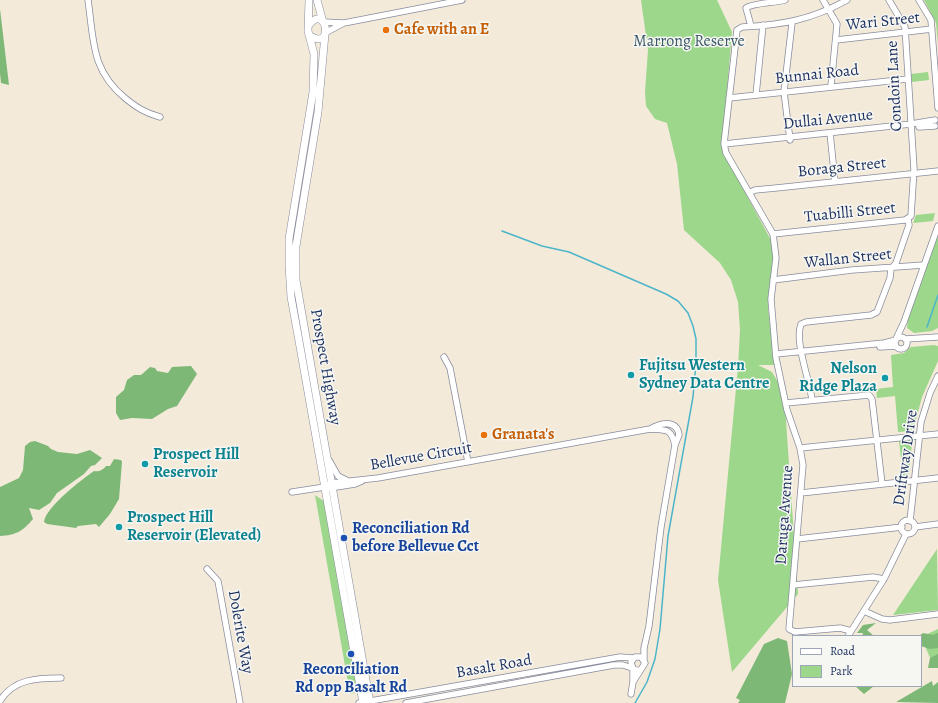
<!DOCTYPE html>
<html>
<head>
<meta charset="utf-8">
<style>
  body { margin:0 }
  #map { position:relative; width:938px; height:703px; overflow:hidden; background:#f4eada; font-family:Alegreya,serif }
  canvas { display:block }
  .legend { position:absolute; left:792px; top:635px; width:130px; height:52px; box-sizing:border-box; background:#f6f6f2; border:1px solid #9ea6b7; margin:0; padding:5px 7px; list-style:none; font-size:12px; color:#1b2f5e }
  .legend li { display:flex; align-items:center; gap:8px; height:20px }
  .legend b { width:20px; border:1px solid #9ea6b7 }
</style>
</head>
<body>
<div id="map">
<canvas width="938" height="703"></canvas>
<ul class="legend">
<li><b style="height:5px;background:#fff"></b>Road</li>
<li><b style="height:11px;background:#9cd78b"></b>Park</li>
</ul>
</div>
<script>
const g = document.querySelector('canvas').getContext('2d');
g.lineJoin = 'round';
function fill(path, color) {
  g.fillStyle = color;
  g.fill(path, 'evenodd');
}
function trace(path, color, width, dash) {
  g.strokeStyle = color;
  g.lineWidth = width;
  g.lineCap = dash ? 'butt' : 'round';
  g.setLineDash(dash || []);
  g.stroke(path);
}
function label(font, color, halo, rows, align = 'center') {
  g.font = font + ' Alegreya,serif';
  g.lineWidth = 3;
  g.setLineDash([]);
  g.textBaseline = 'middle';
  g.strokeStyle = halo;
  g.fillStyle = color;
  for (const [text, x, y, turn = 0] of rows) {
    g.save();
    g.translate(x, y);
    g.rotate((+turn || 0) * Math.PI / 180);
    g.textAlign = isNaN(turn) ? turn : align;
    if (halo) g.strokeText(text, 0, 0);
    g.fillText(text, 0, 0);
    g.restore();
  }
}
fill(new Path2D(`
  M641 0H717L732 32 722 150 772 242 774 256 768 308 775 365H758L772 372 784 392 798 594 732 672 718 580 738 367 740 330 738 302 731 280 720 263 684 230 677 164 667 123 655 119 646 106 645 92 648 50Z
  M924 0H938V44L936 23Z
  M928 72 929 80 912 82 911 74Z
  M935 213 933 221 913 223 916 215Z
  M938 235V328L932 331 914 333 907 328 908 318Z
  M934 345 938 346V361L922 397 914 427 910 431 898 432 895 396 877 398 876 389 893 387 891 355 904 353 911 347Z
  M910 440 912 443 909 474 903 477 899 441Z
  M315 495 325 502 358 692 350 694Z
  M937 549 938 610 893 615Z
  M938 629V663L931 660 921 637Z`), '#9cd78b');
fill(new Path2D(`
  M0 9 9 85 1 83 0 73Z
  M191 366 197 374 177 406 168 409 152 419 132 418 120 420 116 413V397L124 390 127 380 134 375H141L150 367 155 368 157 371 168 373 172 367Z
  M35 441 48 446 51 449 58 452 77 454 90 450 102 458 95 465 91 466 84 474 57 493 50 503 39 510 29 508 33 519C22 532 16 535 0 536V487L19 478 23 470 25 446 30 442Z
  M114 459 121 460 122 462 119 499 110 514 99 527 96 524 78 526 76 528 47 524 44 522C45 508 82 479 94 471 99 472 103 470 106 466H110Z
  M876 623 867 630 874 636H862L863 633H857L863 625Z
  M923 633 933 635 938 633V648L930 649 921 646V636H919Z
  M778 638 787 641 792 674 785 703H738L740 700 736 698 764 644Z
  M938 654V668H928L930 658Z
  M932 681 933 686 938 682V703L896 702Z
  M855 686H874L864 694Z`), '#7db877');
trace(new Path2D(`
  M502 231 542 246 569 252 666 294 678 301 688 313 693 326 696 339V363L693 397 668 536 660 629 655 659 647 682 635 703
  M927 327 938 295`), '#4cb5c9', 1.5);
const minor = new Path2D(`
  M88 0C94 41 91 70 125 98 136 107 145 113 160 117
  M823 0 837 24 831 86
  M847 0C811 20 782 25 742 27L737 30 724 144 726 153 773 234 776 258 771 299 776 358 787 410 800 448 803 465 789 629 795 632 840 628 851 631
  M919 0 931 20 938 108
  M324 22 344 23 462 0
  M751 26 746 8C752 3 775 3 785 0
  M325 33 342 24
  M836 40 932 29
  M756 95 763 25
  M729 98 908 79
  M919 127 935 126
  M830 133 835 181
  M790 140 784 92 792 23
  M724 144 911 124 935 120
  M749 193 755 190 776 188 938 171
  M773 234 905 220 911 216 914 169 905 27 889 0
  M773 280 852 270 924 265
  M895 343a6 6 0 1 1 12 0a6 6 0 1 1-12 0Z
  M896 339 904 322 938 226
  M905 339 938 337
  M880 347 896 346
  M776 354 884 343 896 340
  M444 357 450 368 468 462
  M812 400C810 381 794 341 801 324L806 322 871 315 877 312 890 278 891 269 896 263 909 225 908 219
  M786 403 869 395 872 399 882 484
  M800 448 938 434
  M329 460 338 476 346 480
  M330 488 355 484 362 481
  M292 492 325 487 332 483 378 478 650 429C666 430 671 428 675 445
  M801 493 938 478
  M901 527a7 7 0 1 1 14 0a7 7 0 1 1-14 0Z
  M910 521 921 422 930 393 938 376
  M915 527 938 524
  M797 539 902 527
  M207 569 218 581 240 703
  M793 585 873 577 884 579
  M864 611 882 619 890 620 938 614
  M848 636 884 579 906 534
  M644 661V648L649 626 661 527 675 445 679 435C677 419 660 423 650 429
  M633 682 645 663 641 657H635L631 662 633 669 640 671
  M631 694 633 682V669
  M0 701C13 679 37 678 61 678
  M359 703 620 657 633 658
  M406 703 614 665H623L632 668`);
const major = new Path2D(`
  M309 0 308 31 314 54 313 92 289 239V265L291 297 299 341 363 703
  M317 0 323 22
  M309 25C326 2 335 51 310 36
  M325 34 318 112 296 246V280L370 703`);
trace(minor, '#888c9c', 7);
trace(major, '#888c9c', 8);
trace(minor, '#fff', 5.5);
trace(major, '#fff', 7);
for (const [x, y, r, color] of [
  [386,30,4,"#e8710a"],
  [631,375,4,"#0f9aa8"],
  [885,378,4,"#0f9aa8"],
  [484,435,4,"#e8710a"],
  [145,464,4,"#0f9aa8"],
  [119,527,4,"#0f9aa8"],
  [344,538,4,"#1a4fb4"],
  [351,654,4,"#1a4fb4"]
]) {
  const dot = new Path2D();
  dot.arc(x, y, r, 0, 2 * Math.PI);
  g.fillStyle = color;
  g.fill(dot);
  trace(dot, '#f6f6f2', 1.5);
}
label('16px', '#1b2f5e', '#f6f6f2', [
  ["Wari Street",883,22,-6],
  ["Bunnai Road",817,75,-6],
  ["Condoin Lane",895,86,-93],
  ["Dullai Avenue",828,120,-6],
  ["Boraga Street",842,168,-6],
  ["Tuabilli Street",850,213,-6],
  ["Wallan Street",848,259,-6],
  ["Prospect Highway",325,367,80],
  ["Bellevue Circuit",421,457,-10],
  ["Driftway Drive",906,458,-82],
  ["Daruga Avenue",785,515,-86],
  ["Dolerite Way",240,632,80],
  ["Basalt Road",494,667,-10]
]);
label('bold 16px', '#c56008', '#f6f6f2', [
  ["Cafe with an E",394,30],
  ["Granata's",492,435]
], 'left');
label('16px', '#3b5969', '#f6f6f2', [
  ["Marrong Reserve",689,42]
]);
label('bold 16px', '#0d838f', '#f6f6f2', [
  ["Fujitsu Western",639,366],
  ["Sydney Data Centre",639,384],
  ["Nelson",877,369,"right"],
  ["Ridge Plaza",877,387,"right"],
  ["Prospect Hill",153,455],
  ["Reservoir",153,473],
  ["Prospect Hill",127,518],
  ["Reservoir (Elevated)",127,536]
], 'left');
label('bold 16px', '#164399', '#f6f6f2', [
  ["Reconciliation Rd",352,529],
  ["before Bellevue Cct",352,547],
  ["Reconciliation",351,670,"center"],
  ["Rd opp Basalt Rd",351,688,"center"]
], 'left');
</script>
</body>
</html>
